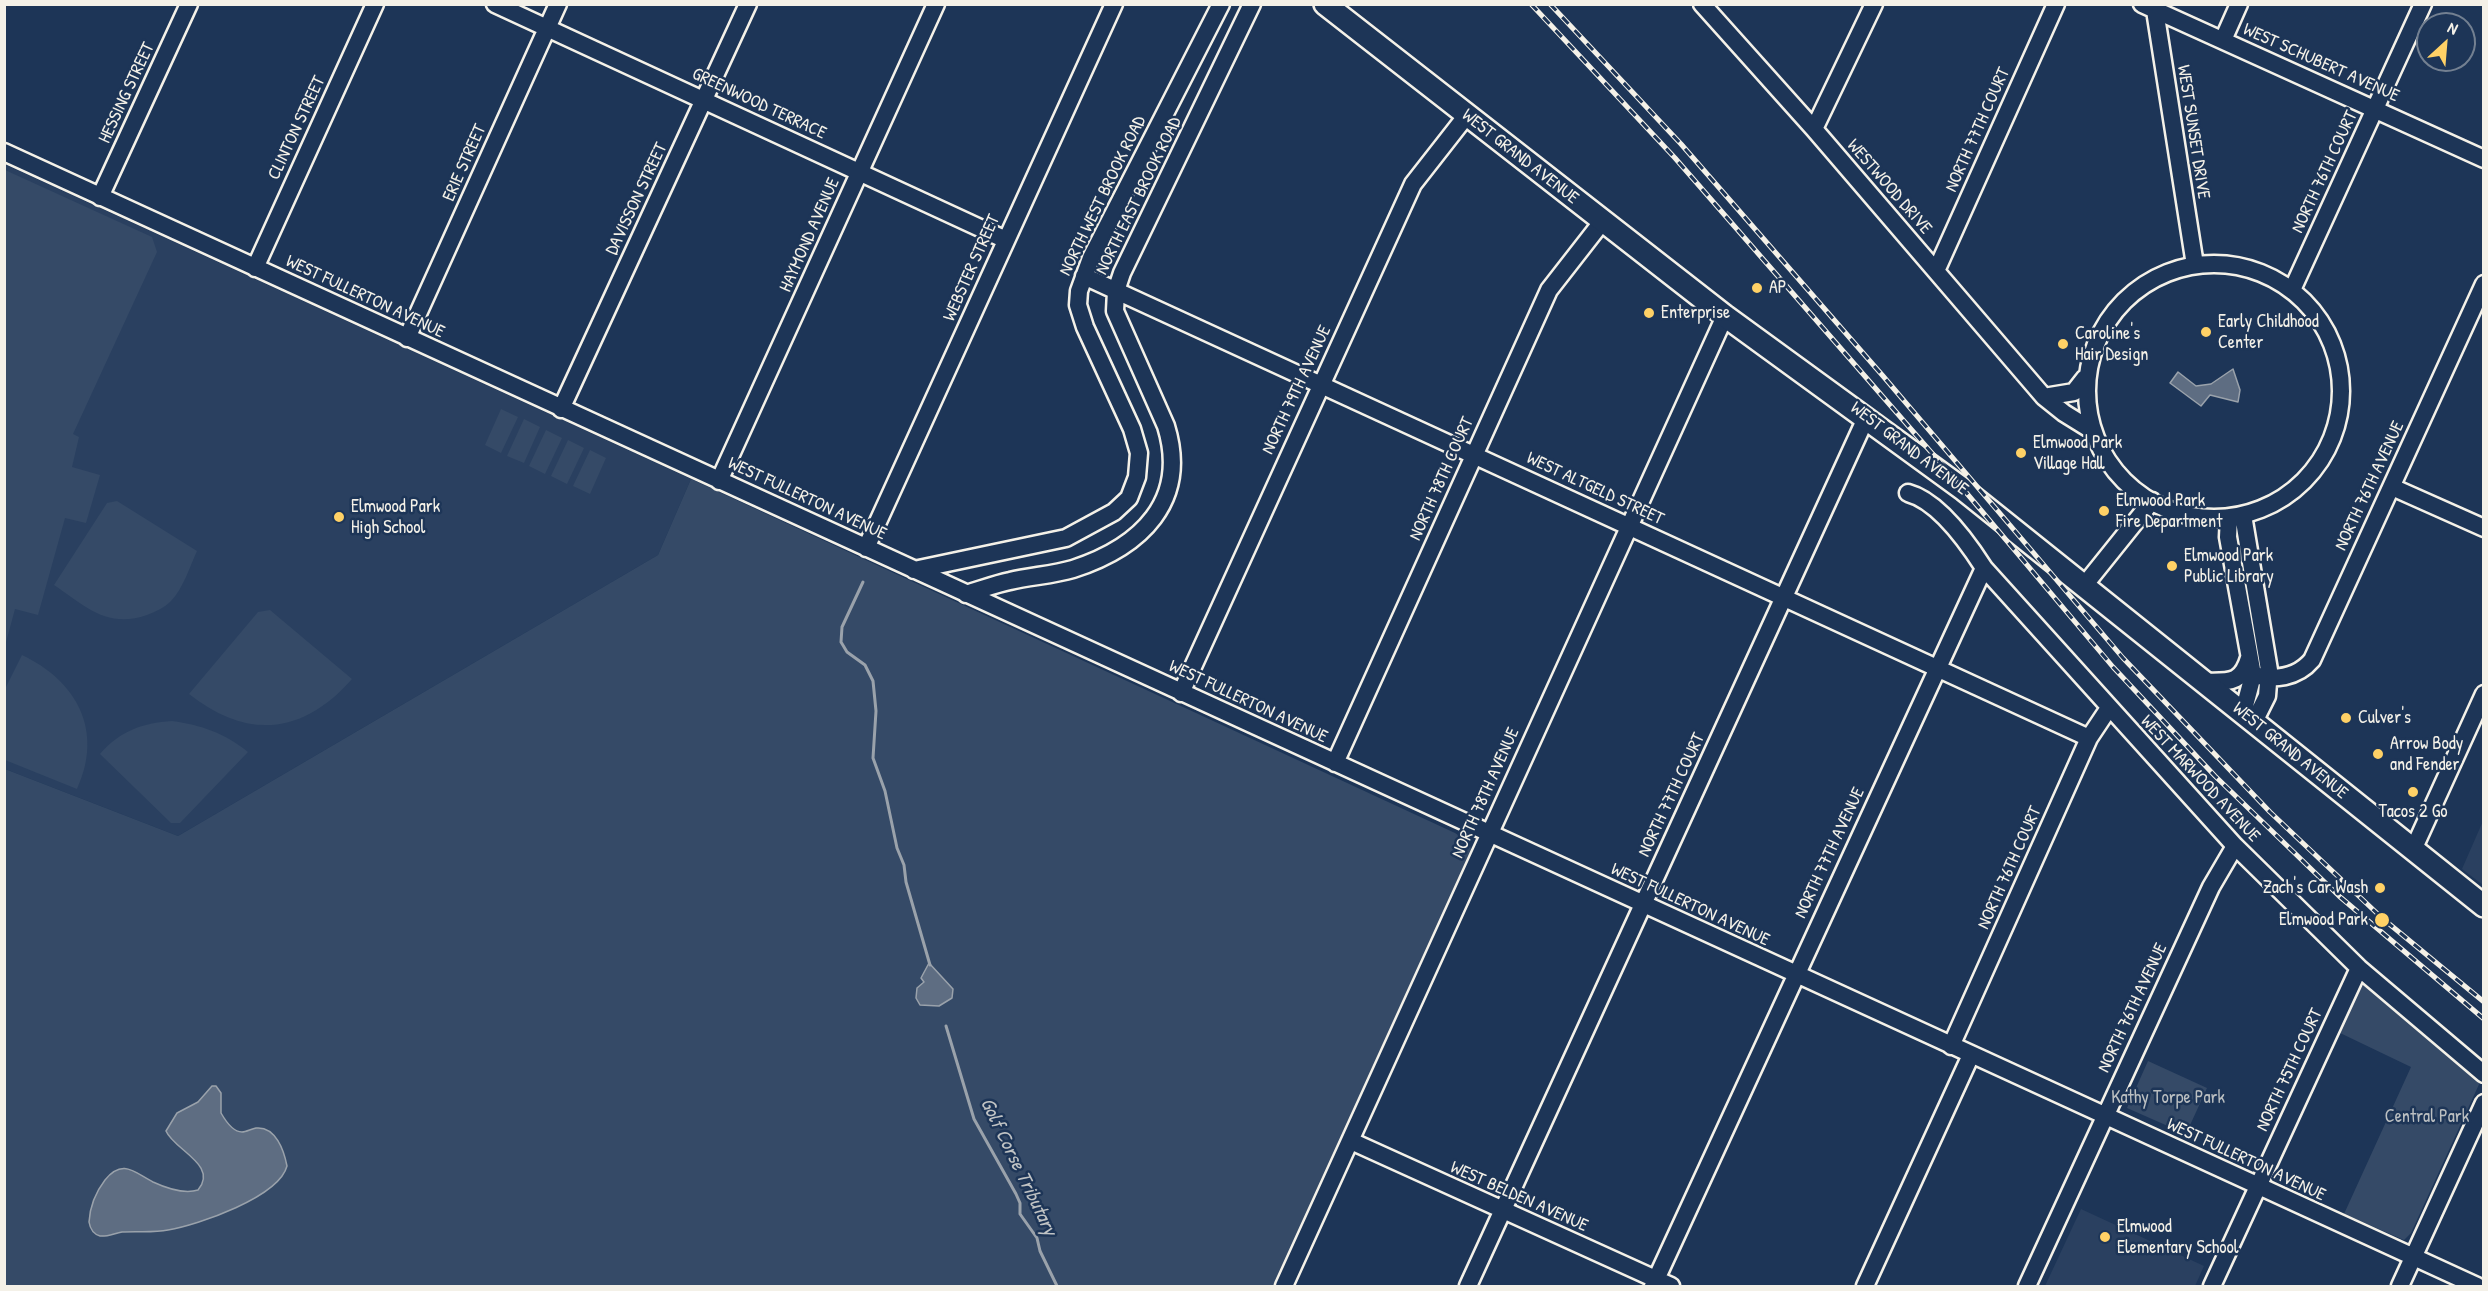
<!DOCTYPE html>
<html>
<head>
<meta charset="utf-8">
<style>
  body { margin:0 }
  #map { position:relative; width:2488px; height:1291px; overflow:hidden; background:#1d3557; font-family:"Patrick Hand",sans-serif }
  canvas { display:block }
  .frame { position:absolute; inset:0; border:6px solid #f4f1e8; pointer-events:none }
  .north { position:absolute; left:2416px; top:12px; width:60px; height:60px; box-sizing:border-box; background:#1d3557; border:2px solid #738091; border-radius:50%; rotate:26deg; font-size:16px; font-weight:700; line-height:24px; text-align:center; color:#f4f1e8 }
  .north::after { content:''; display:block; margin:auto; width:21px; height:27px; background:#ffd166; clip-path:polygon(50% 0,100% 100%,50% 72%,0 100%) }
</style>
</head>
<body>
<div id="map">
<canvas width="2488" height="1291"></canvas>
<div class="frame"></div>
<div class="north">N</div>
</div>
<script>
const g = document.querySelector('canvas').getContext('2d');
g.lineJoin = 'round';
function fill(path, color) {
  g.fillStyle = color;
  g.fill(path, 'evenodd');
}
function trace(path, color, width, dash) {
  g.strokeStyle = color;
  g.lineWidth = width;
  g.lineCap = dash ? 'butt' : 'round';
  g.setLineDash(dash || []);
  g.stroke(path);
}
function label(font, color, halo, rows, align = 'center') {
  g.font = font + ' "Patrick Hand",sans-serif';
  g.lineWidth = 5;
  g.setLineDash([]);
  g.textBaseline = 'middle';
  g.strokeStyle = halo;
  g.fillStyle = color;
  for (const [text, x, y, turn = 0] of rows) {
    g.save();
    g.translate(x, y);
    g.rotate((+turn || 0) * Math.PI / 180);
    g.textAlign = isNaN(turn) ? turn : align;
    if (halo) g.strokeText(text, 0, 0);
    g.fillText(text, 0, 0);
    g.restore();
  }
}
fill(new Path2D(`
  M4 164 691 479 658 555 178 836 5 769Z
  M2483 821V885L2462 869Z
  M2081 1209 2204 1266 2195 1286H2045Z`), '#2a4060');
fill(new Path2D(`
  M5 170 152 237 157 252 73 434 79 437 72 467 100 475 86 523 65 518 38 615 15 609 5 646Z
  M501 409 518 417 501 453 485 445Z
  M524 419 540 427 524 463 507 456Z
  M546 430 562 438 545 474 529 466Z
  M568 440 584 448 567 484 551 476Z
  M590 450 606 458 590 494 573 486Z
  M691 479 1455 833 1469 842 1472 852 1464 874 1275 1286H5V769L178 836 658 555Z
  M117 501 197 551C190 566 183 589 171 601 164 608 155 612 147 615 107 629 85 606 54 585L107 503Z
  M270 610 352 679C303 735 247 740 189 694L258 612Z
  M22 655C77 681 104 731 77 789L5 760V689Z
  M172 721C201 725 225 733 248 752L180 823H171L100 754C120 731 142 723 172 721Z
  M2368 984 2481 1080 2411 1233 2404 1240 2344 1214 2411 1067 2338 1032 2357 990 2360 986Z
  M2148 1061 2207 1088 2186 1134 2127 1108Z`), '#354a67');
const water = new Path2D(`
  M2233 369 2240 390 2238 402 2210 395 2201 406 2170 383 2178 372 2196 386 2211 384Z
  M929 963 953 989 952 998 939 1006 920 1005 916 998 917 988 924 982 921 978Z
  M212 1086H216L221 1093V1113C225 1120 233 1132 242 1132 246 1132 251 1129 256 1128 276 1126 284 1151 287 1166 279 1197 198 1225 168 1230 153 1233 138 1231 122 1232 115 1233 107 1237 100 1236 93 1234 90 1228 89 1222 90 1206 95 1193 105 1180 123 1158 135 1173 153 1182 166 1188 185 1194 198 1190 219 1165 174 1150 166 1131L177 1113 198 1102Z`);
fill(water, '#5e6d82');
trace(water, '#9aa2ab', 1.5);
trace(new Path2D(`
  M863 582 842 627 841 642 847 652 865 665 873 681 876 711 873 758 885 791 897 848 904 865 906 882 930 965
  M946 1026 974 1119 1016 1194 1020 1203V1214L1037 1238 1040 1251 1057 1286`), '#9aa2ab', 3);
const minor = new Path2D(`
  M495 4 1006 240
  M1702 4 1814 129 2044 397 2064 413 2093 431
  M2142 4 2484 159
  M2154 4 2195 265
  M2223 40 2239 4
  M1814 129 1874 4
  M4 152 2477 1286
  M100 197 189 4
  M2087 391a127 127 0 1 1 254 0a127 127 0 1 1-254 0Z
  M255 268 375 4
  M1936 271 2056 4
  M1084 276 2089 738
  M2292 290 2423 4
  M407 338 558 4
  M2044 397 2074 392 2085 378
  M561 409 748 4
  M719 481 936 4
  M2392 487 2484 528
  M1908 493C1938 501 1968 543 1984 568L2235 846 2359 968 2484 1074
  M2243 515 2269 670 2267 696 2254 722
  M2229 517 2228 537 2253 675 2243 713
  M866 548 1114 4
  M914 570 1066 538 1114 512 1129 498 1137 477 1139 453 1132 429 1085 327 1078 305 1079 291 1091 258 1221 4
  M2083 587 2152 501
  M966 594C980 590 995 584 1010 581 1031 576 1053 575 1073 569 1141 547 1189 501 1166 426L1115 311 1116 291 1122 273 1252 4
  M2253 675C2274 680 2297 678 2312 660L2484 284
  M2204 682C2228 681 2241 685 2249 658
  M1181 693 1413 184 1467 115
  M1335 763 1549 290 1602 222
  M2413 850 2484 694
  M1951 1046 2089 738 2109 708
  M1351 1141 1671 1286
  M1284 1286 1725 316
  M1468 1286 1866 418
  M1653 1286 1984 568
  M1865 1286 1971 1055
  M2027 1286 2211 887 2235 846
  M2212 1286 2359 968
  M2400 1286 2484 1103`);
const major = new Path2D(`
  M1325 4 1725 316 1964 490 2484 906`);
trace(minor, '#f4f1e8', 21);
trace(major, '#f4f1e8', 26);
trace(minor, '#1d3557', 16);
trace(major, '#1d3557', 21);
const rail = new Path2D(`
  M1531 4 1675 158 1964 490 2113 667 2215 776 2339 896 2484 1019
  M1550 4 1681 144 1883 376 2123 658 2270 812 2382 918 2484 1002`);
trace(rail, '#f4f1e8', 5);
trace(rail, '#1d3557', 3, [9]);
for (const [x, y, r, color] of [
  [1757,288,6,"#ffd166"],
  [1649,313,6,"#ffd166"],
  [2206,332,6,"#ffd166"],
  [2063,344,6,"#ffd166"],
  [2021,453,6,"#ffd166"],
  [2104,511,6,"#ffd166"],
  [339,517,6,"#ffd166"],
  [2172,566,6,"#ffd166"],
  [2346,718,6,"#ffd166"],
  [2378,754,6,"#ffd166"],
  [2413,792,6,"#ffd166"],
  [2380,888,6,"#ffd166"],
  [2382,920,8,"#ffd166"],
  [2105,1237,6,"#ffd166"]
]) {
  const dot = new Path2D();
  dot.arc(x, y, r, 0, 2 * Math.PI);
  g.fillStyle = color;
  g.fill(dot);
  trace(dot, '#1d3557', 2);
}
label('18px', '#f4f1e8', '#1d3557', [
  ["WEST SCHUBERT AVENUE",2321,63,24],
  ["HESSING STREET",127,93,-65],
  ["GREENWOOD TERRACE",759,104,25],
  ["CLINTON STREET",297,128,-65],
  ["NORTH 77TH COURT",1978,130,-66],
  ["WEST SUNSET DRIVE",2193,132,81],
  ["WEST GRAND AVENUE",1520,157,38],
  ["ERIE STREET",465,163,-66],
  ["NORTH 76TH COURT",2325,172,-65],
  ["WESTWOOD DRIVE",1889,187,49],
  ["NORTH WEST BROOK ROAD",1103,196,-64],
  ["NORTH EAST BROOK ROAD",1139,196,-64],
  ["DAVISSON STREET",637,199,-65],
  ["HAYMOND AVENUE",810,235,-66],
  ["WEBSTER STREET",972,268,-66],
  ["WEST FULLERTON AVENUE",365,297,25],
  ["NORTH 79TH AVENUE",1297,390,-65],
  ["WEST GRAND AVENUE",1909,449,37],
  ["NORTH 78TH COURT",1442,479,-66],
  ["NORTH 76TH AVENUE",2370,486,-65],
  ["WEST ALTGELD STREET",1595,489,25],
  ["WEST FULLERTON AVENUE",807,499,25],
  ["WEST FULLERTON AVENUE",1248,702,25],
  ["WEST GRAND AVENUE",2290,751,39],
  ["WEST MARWOOD AVENUE",2200,779,47],
  ["NORTH 78TH AVENUE",1486,793,-66],
  ["NORTH 77TH COURT",1672,795,-65],
  ["NORTH 77TH AVENUE",1830,853,-65],
  ["NORTH 76TH COURT",2010,868,-66],
  ["WEST FULLERTON AVENUE",1690,905,25],
  ["NORTH 76TH AVENUE",2133,1008,-65],
  ["NORTH 75TH COURT",2290,1070,-65],
  ["WEST FULLERTON AVENUE",2246,1160,25],
  ["WEST BELDEN AVENUE",1519,1197,24]
]);
label('18px', '#f4f1e8', '#1d3557', [
  ["AP",1769,288],
  ["Enterprise",1661,313],
  ["Early Childhood",2218,322],
  ["Center",2218,343],
  ["Caroline's",2075,334],
  ["Hair Design",2075,355],
  ["Elmwood Park",2033,443],
  ["Village Hall",2033,464],
  ["Elmwood Park",2116,501],
  ["Fire Department",2116,522],
  ["Elmwood Park",351,507],
  ["High School",351,528],
  ["Elmwood Park",2184,556],
  ["Public Library",2184,577],
  ["Culver's",2358,718],
  ["Arrow Body",2390,744],
  ["and Fender",2390,765],
  ["Tacos 2 Go",2413,812,"center"],
  ["Zach's Car Wash",2368,888,"right"],
  ["Elmwood Park",2368,920,"right"],
  ["Elmwood",2117,1227],
  ["Elementary School",2117,1248]
], 'left');
label('18px', '#bbbfc1', '#1d3557', [
  ["Kathy Torpe Park",2168,1098],
  ["Central Park",2427,1117]
]);
label('italic 20px', '#c0c3c4', '#1d3557', [
  ["Golf Corse Tributary",1018,1167,64]
]);
</script>
</body>
</html>
